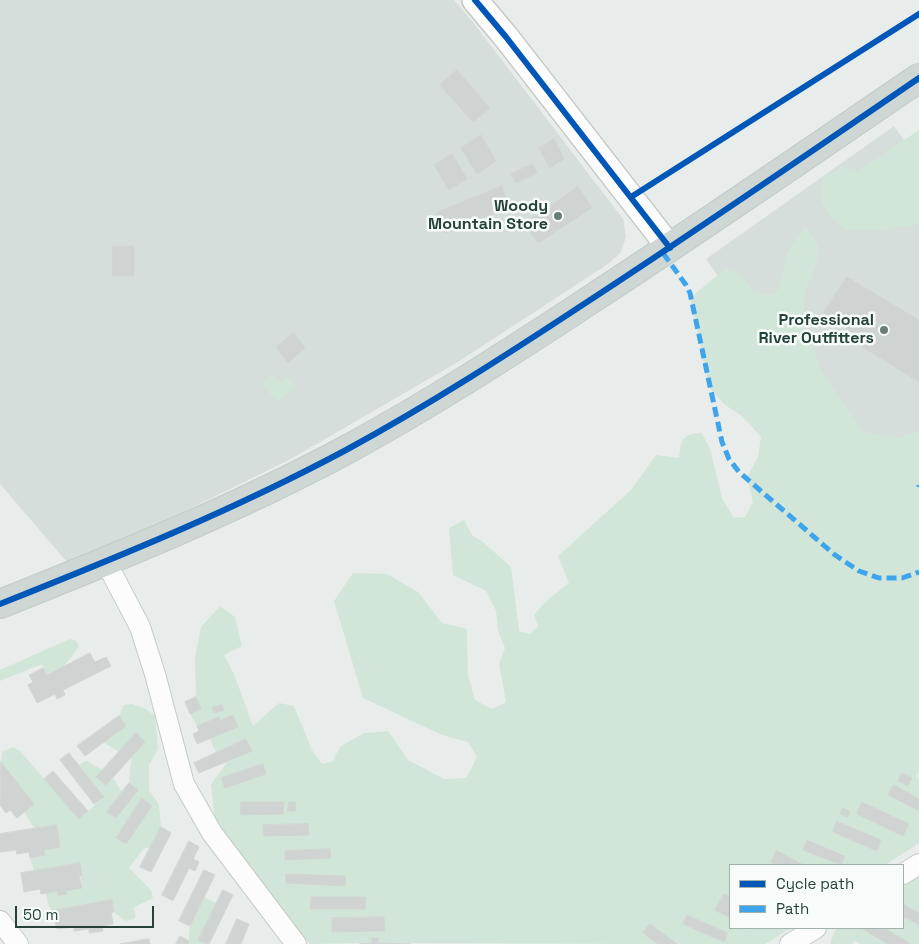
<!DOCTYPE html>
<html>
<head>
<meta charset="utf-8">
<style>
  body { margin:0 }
  #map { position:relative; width:919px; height:944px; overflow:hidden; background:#e8edeb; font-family:"Space Grotesk",sans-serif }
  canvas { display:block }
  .legend { position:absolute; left:729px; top:864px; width:175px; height:65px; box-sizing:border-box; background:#f7fbf9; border:1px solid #a3b1ad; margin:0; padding:6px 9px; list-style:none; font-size:15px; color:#24423a }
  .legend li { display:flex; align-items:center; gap:10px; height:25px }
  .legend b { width:25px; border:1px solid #a3b1ad }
  .scale { position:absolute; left:15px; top:906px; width:139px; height:22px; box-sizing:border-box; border:2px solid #24423a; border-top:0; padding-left:6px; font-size:15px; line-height:18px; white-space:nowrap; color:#24423a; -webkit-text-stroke:4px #f7fbf9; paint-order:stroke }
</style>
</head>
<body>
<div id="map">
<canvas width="919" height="944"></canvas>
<ul class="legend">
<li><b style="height:6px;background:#0057b8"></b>Cycle path</li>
<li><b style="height:6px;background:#3ea4ec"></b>Path</li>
</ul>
<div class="scale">50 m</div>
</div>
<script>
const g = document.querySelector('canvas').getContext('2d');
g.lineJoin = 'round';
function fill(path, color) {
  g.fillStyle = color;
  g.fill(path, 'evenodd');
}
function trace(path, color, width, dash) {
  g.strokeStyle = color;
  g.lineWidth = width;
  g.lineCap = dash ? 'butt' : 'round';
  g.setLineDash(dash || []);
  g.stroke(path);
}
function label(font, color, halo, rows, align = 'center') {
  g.font = font + ' "Space Grotesk",sans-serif';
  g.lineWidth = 5;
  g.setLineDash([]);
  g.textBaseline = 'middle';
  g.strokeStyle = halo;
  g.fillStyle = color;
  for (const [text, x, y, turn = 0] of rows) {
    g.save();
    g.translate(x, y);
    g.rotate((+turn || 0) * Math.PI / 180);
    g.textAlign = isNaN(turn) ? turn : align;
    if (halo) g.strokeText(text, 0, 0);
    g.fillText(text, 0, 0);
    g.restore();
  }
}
fill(new Path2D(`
  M0 0H454L472 21 623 219 626 237 621 252 608 264 458 362 289 460 167 520 67 562 0 484Z
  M894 126 919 162V440L863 480 706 259Z`), '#d6dedb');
fill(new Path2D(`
  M919 130V224L880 230H846L831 217 822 202 823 178 842 166 858 171Z
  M805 227 818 245 817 262 804 295 803 325 823 374 864 432 899 438 919 431V772L916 777 919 779V799L894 785 889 795 919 811V843L885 865H841L845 855 807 840 803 850 840 865H804L777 852 772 862 778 865H730V897L724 894 715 910 730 918V928H747L751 930 752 928H791L765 944H677L643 933 658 944 379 943 378 938H372V943L309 944 215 822 211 784 229 760 251 751 246 739 216 753 210 739 237 728 233 716 197 726 190 714 201 709 196 697 195 657 201 627 220 606 235 617 242 646 224 655 234 674 253 726 279 703 294 706 312 750 322 764 332 762 341 746 364 733 388 731 408 760 444 779 466 778 477 757 468 742 442 735 363 698 334 601 353 573 387 574 418 592 442 623 467 629 468 675 475 700 492 709 506 702 499 664 505 648 498 631 496 611 486 591 453 575 449 528 464 520 472 535 483 542 511 567 519 631 530 634 538 626 534 615 546 601 569 583 558 556 631 490 656 455 679 458C681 440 682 434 702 433L710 449 722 498 734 518 745 517 753 502 747 477 758 457 761 437 743 417 724 404 709 387 690 298 725 269 740 274 755 293 773 295 780 287 787 252ZM862 802 909 824 903 835 857 814ZM838 821 881 840 877 851 833 832ZM311 897 366 898 365 909H311ZM687 915 728 933 724 942 683 924ZM384 917 385 931 332 932V918Z
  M273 374 280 383 288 377 296 387 277 402 262 384Z
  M70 639 76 641 79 647 64 666 47 675 42 664 0 681V670Z
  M132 704 146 709 155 716 158 749 149 765V790L159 805 161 827 151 847 143 849 129 868 151 890 153 898 133 908 136 916 134 919 125 921 114 912 112 901 52 911 48 904 46 893 57 891 58 896 67 894 66 891 82 887 79 863 34 871 30 858 45 855 44 850 60 847 57 825 34 828 24 812 34 804 1 762 2 752 13 747 20 751 79 819 104 797 79 765 86 761 103 770 97 777 106 785 113 778 122 792 108 812 116 818 137 790 129 783 131 758 145 742 136 734 119 752 103 742 125 726 119 716 124 705ZM142 798 152 806 126 844 116 838Z
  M919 872V913L903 904V882Z
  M204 897 216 903 198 940 206 944H188L190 926Z
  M903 916 919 925V944H911L884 928H903Z
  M836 928H861L888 944H860L854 941 852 944H831V941Z`), '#d1e6d8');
const building = new Path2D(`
  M457 70 490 108 473 122 440 85Z
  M481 135 496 161 477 174 461 148Z
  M554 139 564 159 550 168 539 148Z
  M452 154 467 179 449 190 434 165Z
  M533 164 537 173 516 183 511 174Z
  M502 186 509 208 445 233 436 213Z
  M578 187 592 208 538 243 524 224Z
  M113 246H134V276H113Z
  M847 277 919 320V382L861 346 864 340 823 313Z
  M294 333 305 348 288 363 276 347Z
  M90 653 95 662 106 657 111 666 63 690 65 695 57 699 55 694 37 703 28 685 33 682 29 675 43 668 47 675Z
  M196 697 201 709 190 714 185 702Z
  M222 705 224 710 214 713 212 708Z
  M233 715 238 727 197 744 193 734 199 731 197 726 219 717 220 720Z
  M119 716 126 726 85 756 77 746Z
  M136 733 145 742 106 785 96 777Z
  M246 739 252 751 199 773 194 763Z
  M69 753 104 797 94 804 60 760Z
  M1 762 34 804 17 818 10 810 6 813 0 805Z
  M263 764 266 774 225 788 221 778Z
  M53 771 88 811 79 819 44 779Z
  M902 773 912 778 908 786 898 781Z
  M129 783 138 790 116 818 107 812Z
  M894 785 919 799V811L888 795Z
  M142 798 152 806 126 844 116 838Z
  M241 802H284L283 814 241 815Z
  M289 802H296L295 811H288Z
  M862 802 909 824 903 836 857 814Z
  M843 808 850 812 847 817 840 814Z
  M837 821 881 840 877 851 833 832Z
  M308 824 309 835 264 836 263 825Z
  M57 825 60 847 44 850 45 855 30 858 29 852 17 854 16 850 0 852V834Z
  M161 827 171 833 151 872 140 867Z
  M807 840 845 856 841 865 803 850Z
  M189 841 199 847 193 859 199 862 195 871 189 868 173 901 162 895Z
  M330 849 331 858 285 860V851Z
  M777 851 804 865H778L771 862Z
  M80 863 82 876H79L82 888 66 891 67 894 58 896 57 891 41 894 40 889 24 892 21 873Z
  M204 870 215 875 190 926 179 921Z
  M286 874 345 876V886L286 883Z
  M223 890 233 895 209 944H206L198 940Z
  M724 894 730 897V918L715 910Z
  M311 897H366L365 909H311Z
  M112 900 114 912H111L113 924 102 926 103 931 89 933V929L74 931V927L57 929 52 911Z
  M903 904 919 913V925L903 916Z
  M687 915 728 933 724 942 683 924Z
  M384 917 385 931 332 932V918Z
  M237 919 249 924 241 944H226Z
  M650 924 677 944H658L643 933Z
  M861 928H884L911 944H888Z
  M180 936 189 941 188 944H176Z
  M372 938H379L378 943 411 944H359L372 943Z
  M149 939 150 944H120Z`);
fill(building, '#cfd4d2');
trace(building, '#d1d6d4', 1);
const minor = new Path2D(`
  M106 562 140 627 155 674 184 784 212 833 296 944
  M903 874 919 864
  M0 921 18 944
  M790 944 816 928`);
const tertiary = new Path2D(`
  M475 0 506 37 670 248`);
const primary = new Path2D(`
  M0 604C118 557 234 510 346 450 429 405 508 354 587 302 699 229 809 153 919 78`);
trace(minor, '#c5cac8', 22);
trace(tertiary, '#c5cac8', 28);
trace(primary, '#c3ccc9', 30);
trace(minor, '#fcfcfc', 20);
trace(tertiary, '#fcfcfc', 25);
trace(primary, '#cfd7d5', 28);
trace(new Path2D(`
  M663 253 686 285 690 293 722 442 729 459 739 472 835 555 859 571 879 578H902L919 572
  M919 485V487`), '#3ea4ec', 5, [10, 5]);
trace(new Path2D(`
  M475 0 506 37 670 248
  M631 197 919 14
  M0 604C118 557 234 510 346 450 429 405 508 354 587 302 699 229 809 153 919 78`), '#0057b8', 6);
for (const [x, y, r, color] of [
  [558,216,5,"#697e78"],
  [884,330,5,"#697e78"]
]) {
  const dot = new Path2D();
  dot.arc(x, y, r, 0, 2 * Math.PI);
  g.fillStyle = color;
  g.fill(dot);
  trace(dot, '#f7fbf9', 2);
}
label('bold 16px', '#24423a', '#f7fbf9', [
  ["Woody",548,207],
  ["Mountain Store",548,225],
  ["Professional",874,321],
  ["River Outfitters",874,339]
], 'right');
</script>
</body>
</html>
